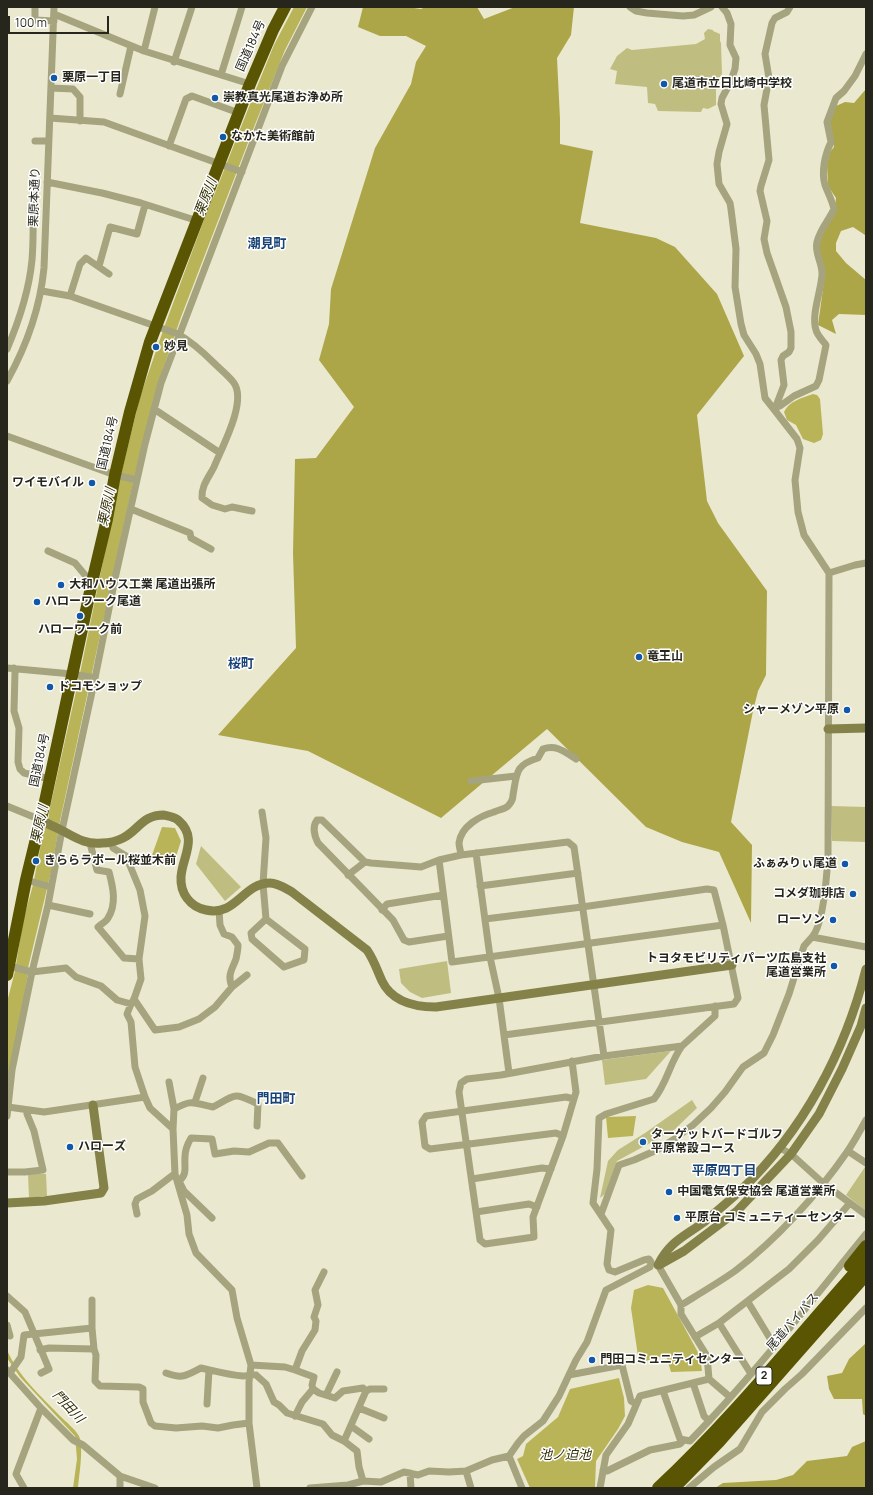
<!DOCTYPE html>
<html>
<head>
<meta charset="utf-8">
<style>
  body { margin:0 }
  #map { position:relative; width:873px; height:1495px; overflow:hidden; background:#eae9cf; font-family:Manrope,sans-serif }
  canvas { display:block }
  .frame { position:absolute; inset:0; border:8px solid #27261d; pointer-events:none }
  .scale { position:absolute; left:8px; top:16px; width:101px; height:18px; box-sizing:border-box; border:2px solid #27261d; border-top:0; padding-left:5px; font-size:12px; line-height:14px; white-space:nowrap; color:#27261d; -webkit-text-stroke:3px #fff; paint-order:stroke }
</style>
</head>
<body>
<div id="map">
<canvas width="873" height="1495"></canvas>
<div class="frame"></div>
<div class="scale">100 m</div>
</div>
<script>
const g = document.querySelector('canvas').getContext('2d');
g.lineJoin = 'round';
function fill(path, color) {
  g.fillStyle = color;
  g.fill(path, 'evenodd');
}
function trace(path, color, width, dash) {
  g.strokeStyle = color;
  g.lineWidth = width;
  g.lineCap = dash ? 'butt' : 'round';
  g.setLineDash(dash || []);
  g.stroke(path);
}
function label(font, color, halo, rows, align = 'center') {
  g.font = font + ' Manrope,"Noto Sans JP",sans-serif';
  g.lineWidth = 3;
  g.setLineDash([]);
  g.textBaseline = 'middle';
  g.strokeStyle = halo;
  g.fillStyle = color;
  for (const [text, x, y, turn = 0] of rows) {
    g.save();
    g.translate(x, y);
    g.rotate((+turn || 0) * Math.PI / 180);
    g.textAlign = isNaN(turn) ? turn : align;
    if (halo) g.strokeText(text, 0, 0);
    g.fillText(text, 0, 0);
    g.restore();
  }
}
fill(new Path2D(`
  M708 29 713 30V31L720 34V41L721 43 722 74 716 82V105L708 109 703 108 701 112 658 111 655 104 648 103 647 87 615 84 617 71 610 69 617 56 627 48 632 50 696 44 705 39 704 33Z
  M831 806 866 807V842L832 841Z
  M201 846 241 887 225 901 196 864Z
  M447 961 451 993 422 998 410 992 401 983 399 969Z
  M671 1051 646 1079 605 1085 602 1060Z
  M692 1100 697 1108 674 1130 617 1161 605 1194 600 1198 608 1161 618 1150 645 1133Z
  M865 1167 866 1168V1211L846 1195Z
  M36 1172 39 1174H46L47 1196 29 1198 28 1174Z`), '#c0bd81');
fill(new Path2D(`
  M363 7H407L421 9 425 7H477L484 19 515 7H574L571 35 557 58 560 119V144L593 151 580 223 656 238 675 247 717 294 744 356 697 415 707 501 718 523 767 591 766 675 758 691 753 711 731 822 752 845 751 923 719 852 682 842 646 827 547 729 441 818 308 751 218 735 296 648 293 553 295 459 316 458 354 407 319 360 329 324 331 289 375 148 411 84 416 62 426 46 406 36H380L358 27Z
  M866 89V243L865 235 853 227 841 231 836 243V251L846 263 866 280V315L839 314 832 320 836 334 818 325 825 274 818 251 824 227 835 207 836 198 828 186 827 165 830 152 834 147 829 123 836 106 845 102 854 103Z
  M866 1343V1416L863 1414 862 1399H834L829 1389 827 1376 842 1373 849 1359Z
  M866 1441V1488H715L723 1483 776 1480 793 1475 807 1461 847 1456 852 1447Z`), '#aca649');
fill(new Path2D(`
  M294 7H307L285 50 254 127 181 317 163 369 134 478 60 821 51 872 28 968V974L7 1096V1002L15 971 23 921 33 885 43 834 49 816V812L79 678 120 479 140 397 165 325 212 198H213L254 94 274 45Z
  M813 394 817 395 820 399 823 434 821 440 814 443 803 439 796 425 787 420 784 412C789 401 802 398 813 394Z
  M162 827 175 828 181 841 173 866 151 858Z
  M636 1116 633 1136 608 1138 606 1117Z
  M648 1285 663 1288 700 1356 702 1371 671 1372 666 1355 639 1363 631 1308 634 1290Z
  M7 1350C18 1376 41 1396 60 1416 66 1422 75 1429 79 1436 84 1447 79 1476 78 1488H73L77 1459 75 1436 20 1377 7 1358Z
  M619 1378 624 1398 625 1416 618 1429 596 1461 595 1488H530L517 1459 523 1456 526 1444 558 1417 570 1389Z`), '#bab458');
trace(new Path2D(`
  M35 7V20L54 21
  M630 7 636 11 647 13 683 16 694 15 711 7
  M722 7 727 13 731 24 730 45 736 58 735 69 730 83 722 98 721 104 727 124 719 152 717 164 719 184 730 203 731 209 736 249 735 287 741 324 744 335 756 354 760 364 765 398 776 412
  M790 7 787 12 775 18 772 23 765 54 769 78 764 105 769 160 761 186 760 191 767 221 764 239 767 253 786 307 791 332V348L789 352 783 356 781 360 784 385 776 406V412L797 439 800 448 795 480 798 512 804 535 829 573
  M54 14 144 51 250 84
  M144 51 155 7
  M174 62 192 7
  M221 75 242 7
  M51 88 73 89 80 97V121
  M120 94 131 46
  M50 118 104 122 242 172
  M35 141H49
  M169 146 186 99 192 96 239 113
  M47 182 102 193 141 203 198 221
  M99 266 110 227 137 234 145 205
  M42 291 70 296 178 334C192 342 203 352 214 363 220 369 229 376 234 383 247 402 222 447 214 467 209 477 201 486 202 498L212 505 225 509 232 507 252 511
  M70 296 80 264 86 258 109 274
  M7 349C19 321 29 291 32 260 34 236 33 211 33 187
  M7 381C27 345 40 309 44 268L54 7
  M776 406H780L794 396 816 386 819 380 826 345C823 341 817 335 816 330 811 315 821 291 822 275 823 264 814 253 817 242 820 229 829 220 834 209 832 200 828 193 825 185 821 172 825 154 831 142L827 122 836 98 844 91 855 76 866 54
  M154 409 220 453
  M7 436 115 475 137 480
  M131 509 190 533 191 538 211 549
  M48 551 75 563 85 575 93 578
  M7 668 72 674 95 678
  M14 668 15 672 14 711 19 728 18 762 20 769 24 773 50 779
  M471 781 516 776
  M7 806 41 820
  M262 812 266 838 263 884 266 919 305 949 304 960 284 967 252 939 251 933 266 919
  M111 842 113 848 126 856 140 890 145 916 139 959 141 979 134 999 131 1004 127 1014 131 1022 135 1067 145 1097 150 1108 173 1129 175 1174 187 1215 189 1234 196 1253 232 1290 237 1318 251 1365 249 1382V1423L257 1488
  M90 843 97 870 109 872C113 887 117 904 108 918 106 922 101 924 98 927L124 958 139 959
  M476 853 490 957 499 998 509 1073
  M461 855C461 852 459 847 459 843 461 826 480 816 494 812 498 810 505 809 508 806 511 803 513 799 513 795 517 773 515 765 538 758L543 749C556 744 565 752 576 759
  M439 860 452 962 723 925
  M348 875 365 862
  M26 880 51 887
  M480 886 578 873
  M48 905 90 914
  M219 910 220 925 224 934 232 937 238 945C238 950 237 954 236 959 232 970 227 975 232 987
  M382 910 387 904 443 895
  M485 919 582 907 707 889 714 890 723 925 738 998 734 1004 504 1035
  M448 936 409 942 404 940 393 920 318 843C314 835 312 827 317 820H322L365 862 371 863 421 867 439 860 461 855 568 842 574 847 604 1056
  M812 937C824 924 827 873 828 855L829 573 855 565 866 563
  M9 966 32 972 66 968 76 977 101 986 117 1000 131 1004
  M134 999 155 1030 179 1027 199 1019 215 1007 232 987 247 975
  M572 1061 576 1092 563 1136 533 1217 534 1237 485 1244 480 1240 459 1092 461 1083 467 1079 501 1075 604 1056 682 1046 715 1016V1006
  M169 1082 174 1109
  M195 1102 203 1078
  M8 1107 44 1112 145 1097
  M7 1116 12 1070 32 972 48 905 62 830 95 678 116 574 145 444 161 383 282 66 312 7
  M173 1129 174 1109C193 1099 192 1103 213 1107 237 1094 233 1092 258 1104L257 1126
  M563 1136 556 1133 430 1149 425 1146 422 1122 426 1116 566 1097 574 1099
  M780 1148 791 1154 823 1183 866 1215
  M848 1151 866 1163
  M7 1172H25L43 1170 34 1131 27 1114V1110
  M472 1179 542 1168 551 1169
  M179 1181C188 1174 184 1166 185 1157 185 1151 188 1143 191 1138L212 1139 215 1154 234 1151 249 1152 269 1143H278L302 1176
  M180 1183 184 1191 212 1218
  M476 1212 529 1204 537 1207
  M137 1214 135 1204 137 1199 152 1191 173 1175 175 1174
  M601 1214 619 1165 634 1160 657 1150 673 1140 693 1125 711 1108 725 1092 743 1067 764 1053 773 1035 789 994 804 946 812 937 866 947
  M658 1265 681 1305V1314L707 1356 709 1379 730 1397
  M7 1296 25 1312 49 1369 41 1373
  M92 1300V1328L94 1349
  M748 1302 771 1340 776 1345
  M681 1305C699 1294 718 1283 735 1271 776 1240 818 1194 847 1152 854 1142 860 1131 866 1120
  M719 1323 751 1374
  M7 1325 10 1336
  M695 1337 719 1323 789 1269 818 1240 850 1203
  M40 1350 49 1348 94 1349 96 1355 95 1381 100 1386 139 1387 143 1389V1402L151 1423 155 1426 176 1428 202 1426 218 1428 233 1425 249 1423
  M251 1365 285 1367 295 1370 302 1351 315 1330 316 1321 314 1317 318 1305 315 1290 324 1272
  M7 1370 41 1408 73 1440 83 1445 120 1476 155 1488
  M295 1370 314 1377 312 1385 313 1389 319 1393 335 1398 343 1391 363 1388 366 1391 344 1441
  M10 1373 21 1357 24 1335 92 1328
  M166 1373C183 1379 185 1376 201 1368 215 1371 229 1375 243 1376 248 1376 251 1374 256 1375L266 1384 274 1402 279 1405 287 1413 323 1424 332 1435 344 1441 357 1451 359 1467 363 1481
  M569 1375 622 1365 631 1401 636 1404
  M693 1383 704 1416 709 1421
  M366 1391 370 1389H384
  M663 1391 680 1439 690 1441C753 1376 809 1304 866 1234
  M326 1395 337 1372
  M207 1404 209 1370
  M359 1408 384 1418
  M295 1416 302 1402 313 1389
  M351 1426 369 1439
  M509 1456 522 1488
  M603 1470 607 1471 650 1450 680 1444 684 1440
  M466 1471 471 1488
  M410 1473 411 1488
  M24 1488 16 1474 41 1408
  M120 1488V1476
  M310 1488 348 1485 363 1481 381 1482 404 1472 418 1475 429 1471 449 1472 466 1471 492 1460 509 1456 518 1443 524 1436 543 1421 559 1396 576 1360 587 1342 606 1290 650 1267 651 1262 649 1259 644 1260 615 1272 609 1270 607 1264 611 1230 593 1203 597 1169 599 1118 606 1114 654 1099C667 1083 670 1062 682 1046
  M600 1488 606 1455 628 1424 640 1396 709 1379
  M689 1488 714 1467 740 1449 762 1412 785 1389 802 1374 866 1308`), '#a5a47e', 7);
trace(new Path2D(`
  M828 729 866 728
  M41 820C48 824 55 827 63 831 76 838 87 845 102 843 109 843 117 841 123 838 139 830 142 815 164 815 168 816 175 817 178 820 199 838 182 857 181 877 180 893 190 907 206 910 236 917 243 883 270 883 278 883 285 888 292 892L367 950C374 960 377 970 382 981 392 1002 415 1007 436 1007L732 965
  M7 1203 44 1201 101 1193 104 1188 93 1105
  M658 1265C670 1241 684 1237 704 1222 716 1212 729 1201 741 1190 803 1131 845 1052 866 969
  M659 1265 684 1251 737 1211 791 1154 819 1114 842 1069 861 1026 866 1008`), '#858249', 9);
trace(new Path2D(`
  M7 975 26 880 44 806 93 578 107 519 115 475 130 412 150 342 250 84 273 30 285 7
  M850 1266 866 1246
  M658 1488C733 1418 798 1336 866 1260
  M674 1488 719 1442 866 1275`), '#5a5503', 12);
for (const [x, y, r, color] of [
  [54,78,4,"#1258a8"],
  [664,84,4,"#1258a8"],
  [215,98,4,"#1258a8"],
  [223,137,4,"#1258a8"],
  [156,347,4,"#1258a8"],
  [92,483,4,"#1258a8"],
  [61,585,4,"#1258a8"],
  [37,602,4,"#1258a8"],
  [80,616,4,"#1258a8"],
  [639,657,4,"#1258a8"],
  [50,687,4,"#1258a8"],
  [847,710,4,"#1258a8"],
  [36,861,4,"#1258a8"],
  [845,864,4,"#1258a8"],
  [853,894,4,"#1258a8"],
  [833,920,4,"#1258a8"],
  [834,966,4,"#1258a8"],
  [643,1142,4,"#1258a8"],
  [70,1147,4,"#1258a8"],
  [669,1192,4,"#1258a8"],
  [677,1218,4,"#1258a8"],
  [592,1360,4,"#1258a8"]
]) {
  const dot = new Path2D();
  dot.arc(x, y, r, 0, 2 * Math.PI);
  g.fillStyle = color;
  g.fill(dot);
  trace(dot, '#fff', 1.5);
}
for (const [x, y, w] of [
  [764,1376,16]
]) {
  const box = new Path2D();
  box.roundRect(x - w / 2, y - 9, w, 18, 3);
  g.fillStyle = '#fff';
  g.fill(box);
  trace(box, '#27261d', 1);
}
label('bold 11px', '#27261d', null, [
  ["2",764,1376]
]);
label('12px', '#27261d', '#fff', [
  ["国道184号",251,46,-66],
  ["栗原本通り",35,197,-88],
  ["国道184号",108,443,-77],
  ["国道184号",40,760,-78],
  ["尾道バイパス",793,1322,-49]
]);
label('bold 12px', '#27261d', '#fff', [
  ["栗原一丁目",62,78],
  ["尾道市立日比崎中学校",672,84],
  ["崇教真光尾道お浄め所",223,98],
  ["なかた美術館前",231,137],
  ["妙見",164,347],
  ["ワイモバイル",84,483,"right"],
  ["大和ハウス工業 尾道出張所",69,585],
  ["ハローワーク尾道",45,602],
  ["ハローワーク前",80,630,"center"],
  ["竜王山",647,657],
  ["ドコモショップ",58,687],
  ["シャーメゾン平原",839,710,"right"],
  ["きららラポール桜並木前",44,861],
  ["ふぁみりぃ尾道",837,864,"right"],
  ["コメダ珈琲店",845,894,"right"],
  ["ローソン",825,920,"right"],
  ["トヨタモビリティパーツ広島支社",826,959,"right"],
  ["尾道営業所",826,973,"right"],
  ["ターゲットバードゴルフ",651,1135],
  ["平原常設コース",651,1149],
  ["ハローズ",78,1147],
  ["中国電気保安協会 尾道営業所",677,1192],
  ["平原台 コミュニティーセンター",685,1218],
  ["門田コミュニティセンター",600,1360]
], 'left');
label('italic 13px', '#312e05', '#fff', [
  ["栗原川",206,197,-69],
  ["栗原川",107,507,-78],
  ["栗原川",40,824,-78],
  ["門田川",68,1407,47],
  ["池ノ迫池",565,1455]
]);
label('bold 13px', '#194376', '#fff', [
  ["潮見町",267,244],
  ["桜町",241,664],
  ["門田町",276,1099],
  ["平原四丁目",724,1171]
]);
</script>
</body>
</html>
